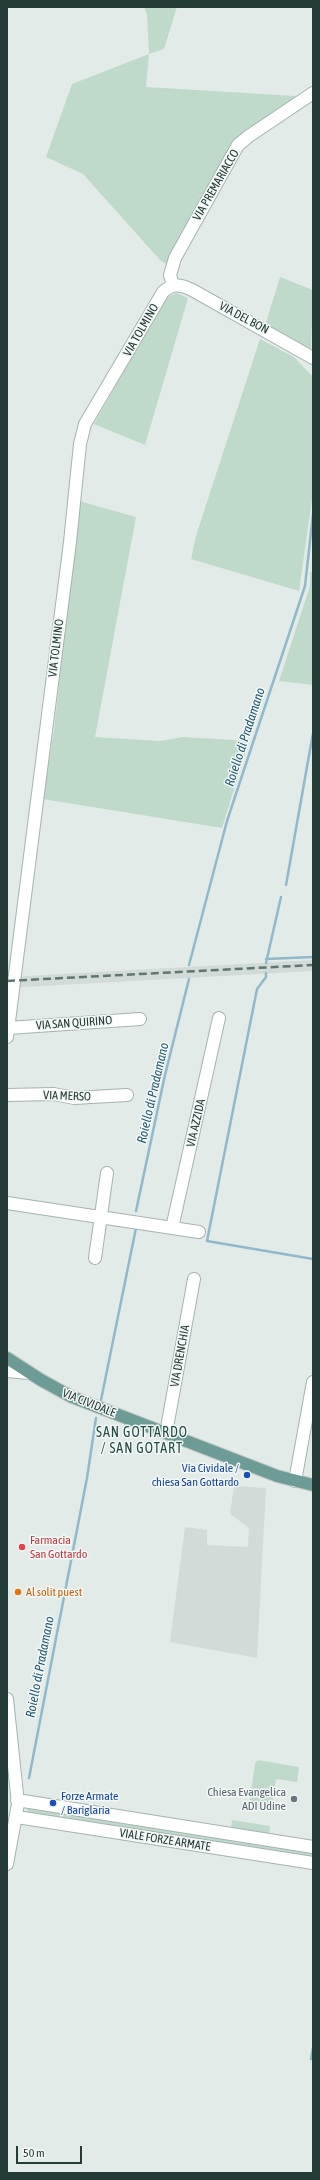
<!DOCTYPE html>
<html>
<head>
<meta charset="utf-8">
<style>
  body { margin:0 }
  #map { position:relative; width:320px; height:2180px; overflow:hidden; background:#e3ebe9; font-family:"Asap Condensed",sans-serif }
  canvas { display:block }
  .frame { position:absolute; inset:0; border:8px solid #253b38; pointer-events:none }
  .scale { position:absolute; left:16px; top:2146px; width:66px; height:18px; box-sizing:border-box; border:2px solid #253b38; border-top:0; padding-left:5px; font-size:12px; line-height:14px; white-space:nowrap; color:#253b38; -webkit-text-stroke:3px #f3f8f6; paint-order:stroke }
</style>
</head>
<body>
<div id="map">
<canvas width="320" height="2180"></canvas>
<div class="frame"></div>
<div class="scale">50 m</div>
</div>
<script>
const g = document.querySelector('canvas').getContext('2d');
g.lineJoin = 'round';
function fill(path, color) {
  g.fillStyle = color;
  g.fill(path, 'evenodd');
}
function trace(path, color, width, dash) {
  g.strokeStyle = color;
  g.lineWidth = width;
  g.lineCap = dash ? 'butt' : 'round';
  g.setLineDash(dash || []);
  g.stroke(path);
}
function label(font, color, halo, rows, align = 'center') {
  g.font = font + ' "Asap Condensed",sans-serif';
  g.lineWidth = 3;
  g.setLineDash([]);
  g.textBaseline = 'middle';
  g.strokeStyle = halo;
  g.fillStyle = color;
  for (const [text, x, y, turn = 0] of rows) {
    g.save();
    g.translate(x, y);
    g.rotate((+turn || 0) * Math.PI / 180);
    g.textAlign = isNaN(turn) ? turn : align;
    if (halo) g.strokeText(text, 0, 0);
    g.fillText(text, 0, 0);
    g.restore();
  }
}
fill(new Path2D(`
  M313 960V971L7 988V977Z
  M234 1486 266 1488 257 1658 170 1642 185 1527 207 1530V1545L248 1547 249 1528 230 1514Z`), '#d2dbd8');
fill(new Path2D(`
  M144 7H177L164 49 149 54 146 87 296 96 246 132 169 264H166L160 260 83 174 46 157 72 84 149 54 147 14Z
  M280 277 313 290 311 352 265 326Z
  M177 293 188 298 145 445 94 424 163 303 168 297Z
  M260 339 294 357 313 377V493L299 591 191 559 196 536Z
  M79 501 136 517 95 737 160 741 183 737 249 741 222 828 43 799 54 730Z
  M310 572 313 573V685L279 681 310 586Z
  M258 1760 299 1767 297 1782 276 1779 271 1811 249 1807 255 1763Z
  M28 1806 313 1851V1859L27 1814Z
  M232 1820 270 1826 269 1834 231 1828Z`), '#bfdaca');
trace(new Path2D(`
  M286 885 313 733
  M266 959 313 957
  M266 963 281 897
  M189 965 227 821 305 586 313 514
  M266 973V977L257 989 207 1241 313 1259
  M136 1211 165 1075 189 979
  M101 1400 136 1228
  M29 1778 87 1478 96 1418
  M313 2048 311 2059H313`), '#91b9ca', 2.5);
const minor = new Path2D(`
  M173 285 170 275 175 258 238 145 249 136 313 93
  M8 1028 140 1019
  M7 1037 70 542 80 444 85 424 163 292C173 282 183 285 194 291L313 358
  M7 1095 54 1094 74 1098 127 1095
  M7 1203 199 1232
  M172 1228 219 1018
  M95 1258 107 1173
  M7 1371 29 1373
  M166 1433 194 1279
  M295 1481 313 1382
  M7 1699 18 1804 7 1864
  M17 1800 313 1847
  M17 1817 313 1863`);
const major = new Path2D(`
  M7 1358 41 1380 72 1397 277 1476 313 1485`);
trace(minor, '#a6b3b0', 14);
trace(major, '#c2c8c7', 14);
trace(minor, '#fff', 12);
trace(major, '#6d9c97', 12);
trace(new Path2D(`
  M7 981 313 965`), '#5f7673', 2.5, [8, 4]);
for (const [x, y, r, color] of [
  [247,1475,4,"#1a4fb4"],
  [22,1547,4,"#e0444e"],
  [18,1592,4,"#e8710a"],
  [294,1799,4,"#6b7280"],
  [53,1803,4,"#1a4fb4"]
]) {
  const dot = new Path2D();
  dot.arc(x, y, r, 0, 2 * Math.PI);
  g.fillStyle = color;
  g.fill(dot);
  trace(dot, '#f3f8f6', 1.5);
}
label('12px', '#253b38', '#f3f8f6', [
  ["VIA PREMARIACCO",216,185,-60],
  ["VIA DEL BON",244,318,28],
  ["VIA TOLMINO",141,330,-60],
  ["VIA TOLMINO",56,648,-83],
  ["VIA SAN QUIRINO",74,1023,-4],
  ["VIA MERSO",67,1096,2],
  ["VIA AZZIDA",196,1123,-77],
  ["VIA DRENCHIA",180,1356,-80],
  ["VIA CIVIDALE",89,1403,22],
  ["VIALE FORZE ARMATE",165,1840,9]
]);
label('12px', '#164399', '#f3f8f6', [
  ["Via Cividale /",239,1468],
  ["chiesa San Gottardo",239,1482],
  ["Forze Armate",61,1796,"left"],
  ["/ Bariglaria",61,1810,"left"]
], 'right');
label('12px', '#be3a42', '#f3f8f6', [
  ["Farmacia",30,1540],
  ["San Gottardo",30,1554]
], 'left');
label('12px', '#c56008', '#f3f8f6', [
  ["Al solit puest",26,1592]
], 'left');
label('12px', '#5b616d', '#f3f8f6', [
  ["Chiesa Evangelica",286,1792],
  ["ADI Udine",286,1806]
], 'right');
label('italic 13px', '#255970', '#f3f8f6', [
  ["Roiello di Pradamano",245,737,-72],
  ["Roiello di Pradamano",153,1093,-77],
  ["Roiello di Pradamano",40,1667,-79]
]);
g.letterSpacing = '1px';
label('14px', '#234b47', '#f3f8f6', [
  ["SAN GOTTARDO",142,1433],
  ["/ SAN GOTART",142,1449]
]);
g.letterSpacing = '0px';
</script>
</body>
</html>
